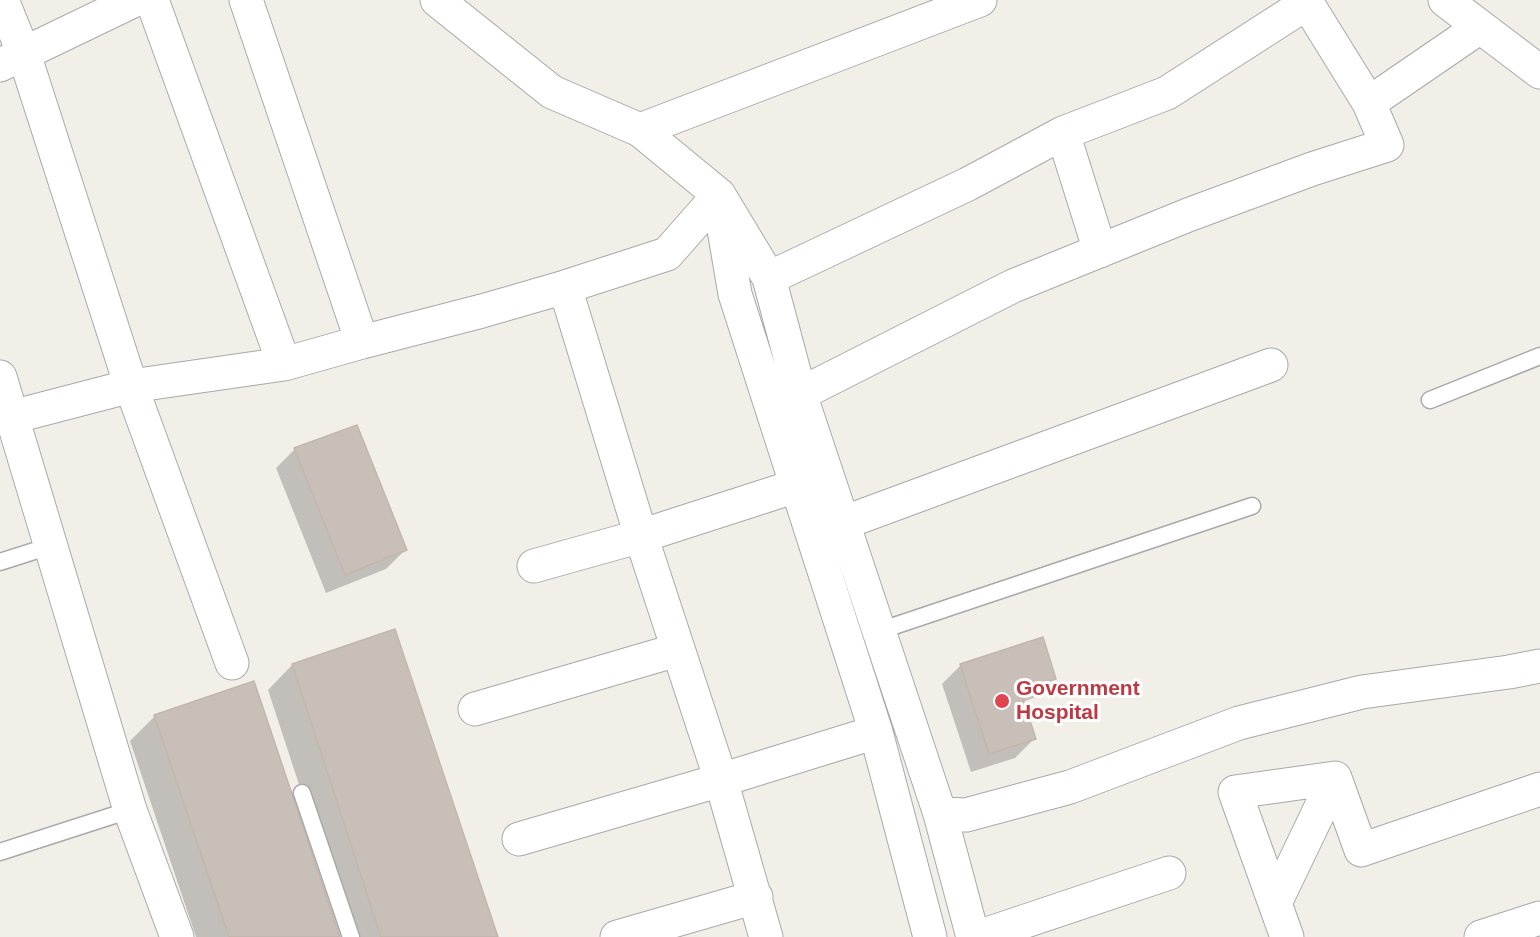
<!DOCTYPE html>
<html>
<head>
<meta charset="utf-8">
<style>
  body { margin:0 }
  canvas { display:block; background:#f2efe9 }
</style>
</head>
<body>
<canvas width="1540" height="937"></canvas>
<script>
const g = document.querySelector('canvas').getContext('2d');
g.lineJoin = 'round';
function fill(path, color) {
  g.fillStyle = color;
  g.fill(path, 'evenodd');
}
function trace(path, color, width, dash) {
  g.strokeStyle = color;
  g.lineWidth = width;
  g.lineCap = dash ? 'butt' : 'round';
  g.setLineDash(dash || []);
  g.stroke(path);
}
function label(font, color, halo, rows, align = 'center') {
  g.font = font + ' Arial,sans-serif';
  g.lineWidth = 6;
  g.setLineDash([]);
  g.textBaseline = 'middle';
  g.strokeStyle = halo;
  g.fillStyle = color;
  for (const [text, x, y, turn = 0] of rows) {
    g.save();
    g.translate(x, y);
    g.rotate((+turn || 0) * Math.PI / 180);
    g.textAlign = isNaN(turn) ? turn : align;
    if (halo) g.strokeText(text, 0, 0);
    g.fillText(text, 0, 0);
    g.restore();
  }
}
fill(new Path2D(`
  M295 449 405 550 386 569 326 593 276 468Z
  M292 665 497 937H349L268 690Z
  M961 665 1055 678 1036 697 1022 702 1034 739 1015 758 971 772 942 684Z
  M155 716 338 937H196L130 741Z`), '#0003');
const building = new Path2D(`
  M357 425 407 550 345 575 294 448Z
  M395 629 498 937H381L292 664Z
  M1043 637 1056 679 1020 690 1036 739 989 754 960 664Z
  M254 681 340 937H229L154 715Z`);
fill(building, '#c7bfb8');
trace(building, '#c4b6ab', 1.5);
const service = new Path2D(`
  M1430 400 1540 356
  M0 562 50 546
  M879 631 1252 506
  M302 793 351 937
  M0 852 130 810`);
const minor = new Path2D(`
  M2 0 24 54 131 386 232 663
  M152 0 284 364
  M0 65 135 0
  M640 130 719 195 769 278 800 394 940 814 973 937
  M1063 133 1100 251
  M721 212 735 294 876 732 930 937
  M769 278 968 184 1063 133 1167 93 1307 3 1369 103 1480 27
  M362 342 482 311 565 287 667 254 719 195
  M0 377 130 810 177 937
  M800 394 1013 286 1188 215 1312 169 1387 145 1369 103
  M12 417 131 386 284 364 362 342 246 0
  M796 486 641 536 721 780 876 732
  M843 523 1271 365
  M534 566 641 536 565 287
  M475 709 677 650
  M940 814 966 815 1070 787 1239 723 1362 692 1509 672 1540 666
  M519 839 721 780 766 937
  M1275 903 1335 778
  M617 937 756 897
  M978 937 1169 873
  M1287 937 1235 792 1335 778 1361 850 1540 789
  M1481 937 1540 918`);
const tertiary = new Path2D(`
  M437 0 552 92 640 130 980 0
  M1445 0 1540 72`);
trace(service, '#a9a9a9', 19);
trace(minor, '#a9a9a9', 35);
trace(tertiary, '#a9a9a9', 35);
trace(service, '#fff', 16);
trace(minor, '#fff', 33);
trace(tertiary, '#fff', 33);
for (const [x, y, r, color] of [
  [1002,701,8,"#e0444e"]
]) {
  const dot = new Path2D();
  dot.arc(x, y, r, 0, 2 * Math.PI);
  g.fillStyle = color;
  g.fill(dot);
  trace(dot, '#fff', 2);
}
label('bold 21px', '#be3a42', '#fff', [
  ["Government",1016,689],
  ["Hospital",1016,713]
], 'left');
</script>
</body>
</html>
